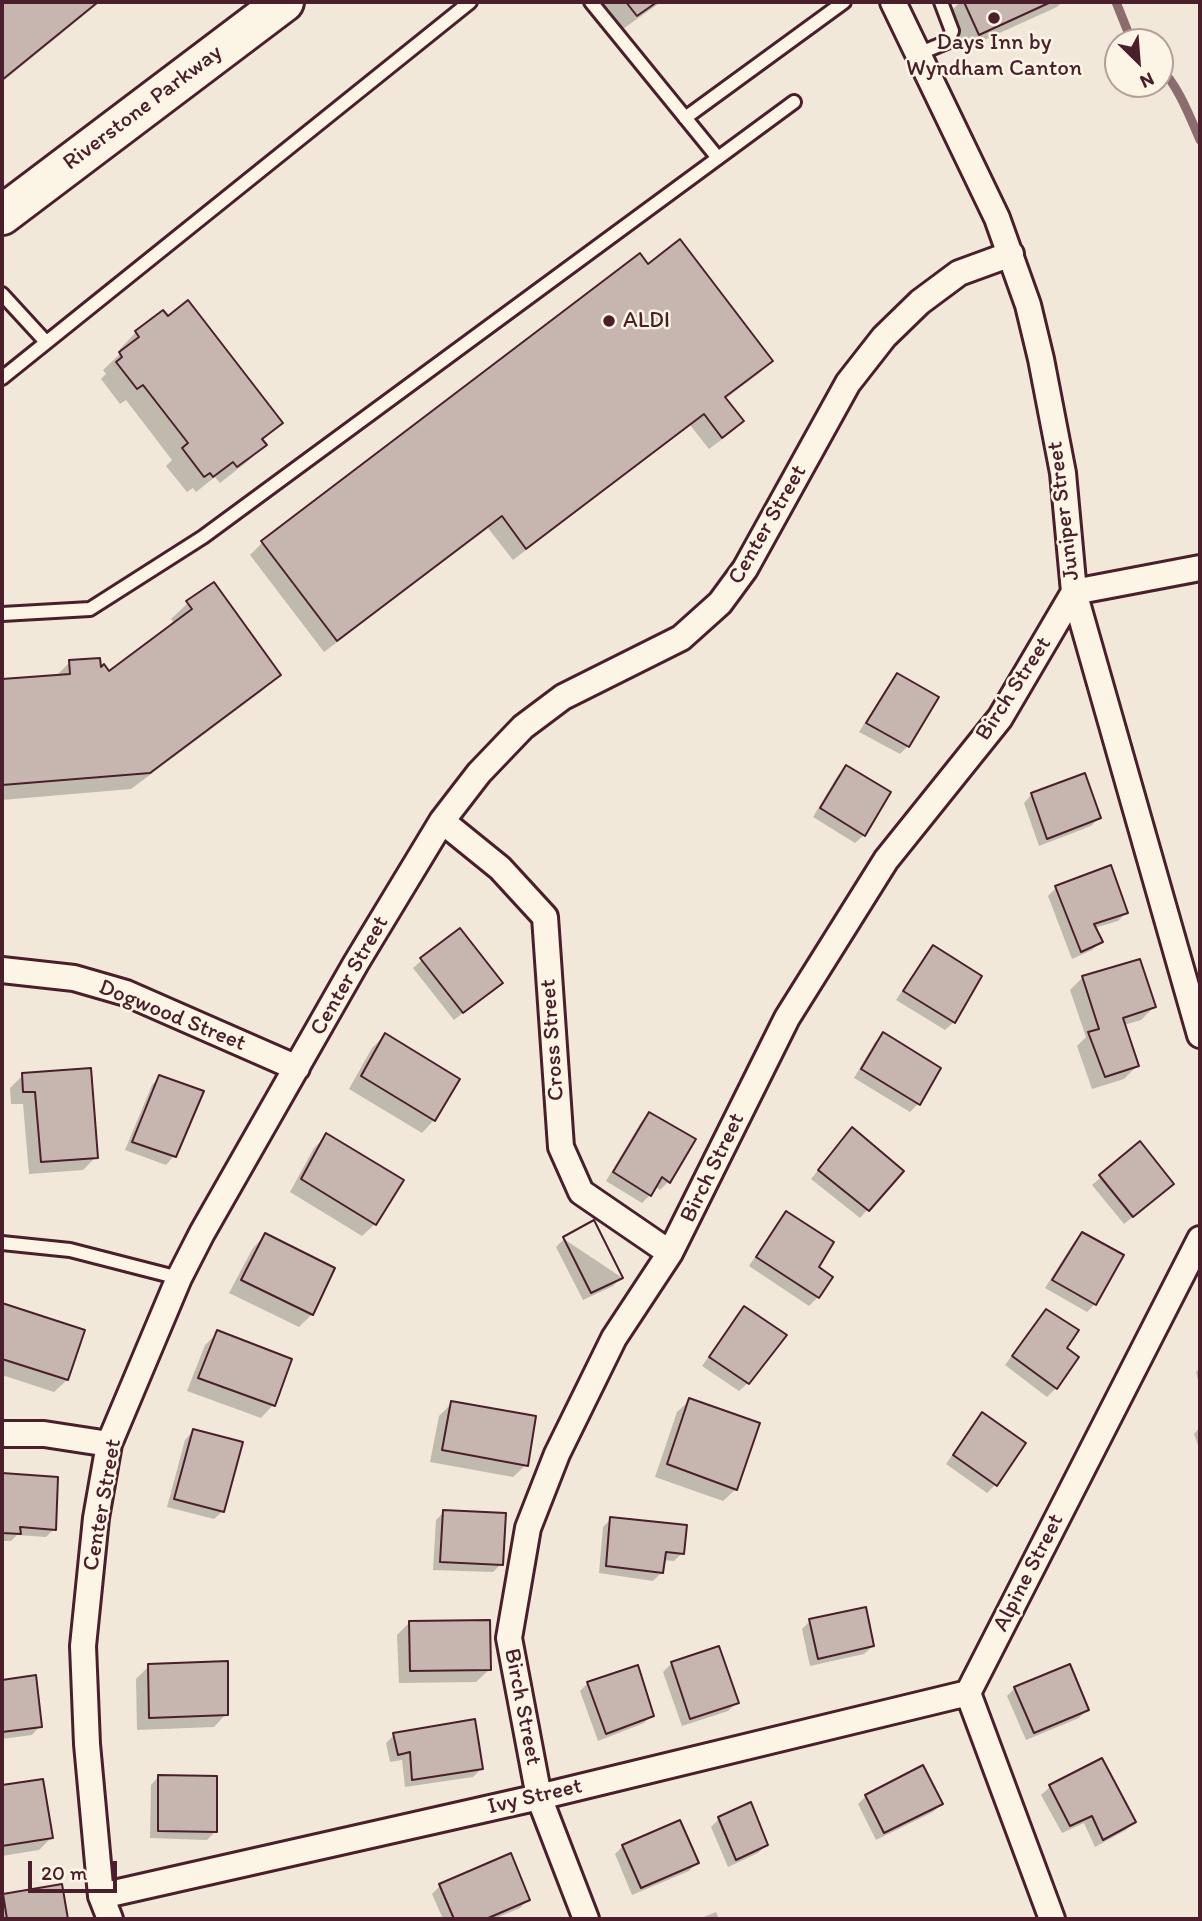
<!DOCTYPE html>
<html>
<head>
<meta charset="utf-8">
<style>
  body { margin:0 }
  #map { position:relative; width:1202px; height:1921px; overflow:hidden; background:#f1e8da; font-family:Itim,sans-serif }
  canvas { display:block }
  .frame { position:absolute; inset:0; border:4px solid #4a1f2b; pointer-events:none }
  .north { position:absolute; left:1104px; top:28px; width:70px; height:70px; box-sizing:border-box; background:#fcf5e5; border:2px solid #b59f9b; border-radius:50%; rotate:155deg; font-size:19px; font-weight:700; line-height:28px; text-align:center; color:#4a1f2b }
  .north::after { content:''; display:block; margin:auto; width:24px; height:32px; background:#4a1f2b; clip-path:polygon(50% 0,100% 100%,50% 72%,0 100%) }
  .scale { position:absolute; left:28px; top:1861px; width:89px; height:32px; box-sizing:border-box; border:4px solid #4a1f2b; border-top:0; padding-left:9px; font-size:21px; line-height:24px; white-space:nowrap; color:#4a1f2b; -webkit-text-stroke:5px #fcf5e5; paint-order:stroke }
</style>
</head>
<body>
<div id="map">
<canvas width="1202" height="1921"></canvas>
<div class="frame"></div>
<div class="north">N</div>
<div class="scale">20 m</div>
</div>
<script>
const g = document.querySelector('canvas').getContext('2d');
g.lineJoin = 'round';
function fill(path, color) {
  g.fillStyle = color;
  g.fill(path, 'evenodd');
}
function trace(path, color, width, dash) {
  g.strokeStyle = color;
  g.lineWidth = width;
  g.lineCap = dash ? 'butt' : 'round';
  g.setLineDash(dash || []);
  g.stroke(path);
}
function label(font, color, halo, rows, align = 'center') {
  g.font = font + ' Itim,sans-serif';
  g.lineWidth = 5;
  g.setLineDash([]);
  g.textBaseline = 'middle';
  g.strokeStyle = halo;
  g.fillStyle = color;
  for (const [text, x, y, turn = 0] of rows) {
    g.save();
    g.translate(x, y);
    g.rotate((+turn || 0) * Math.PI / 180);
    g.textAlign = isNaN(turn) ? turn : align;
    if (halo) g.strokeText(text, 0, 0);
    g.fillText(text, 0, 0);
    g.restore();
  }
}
fill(new Path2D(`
  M2 2H100L2 82Z
  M598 2H661L620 31Z
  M960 2H1062L1057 7 962 50 947 15Z
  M648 266 771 361 758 374 725 399 742 421 729 434 709 449 690 425 513 560 488 528 324 652 250 555 262 543Z
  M136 332 280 423 262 441 264 445 248 461 220 483 215 477 196 492 193 488 187 492 166 466 172 460 126 400 120 404 101 379 106 374 103 370 122 352 120 349Z
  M188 603 279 674 262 691 131 789 2 800V681L55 677 70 662 108 674 175 624 171 619Z
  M897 675 908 746 900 754 859 732 889 684Z
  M847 767 864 835 855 843 813 817 838 775Z
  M1032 794 1099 818 1091 826 1039 846 1024 803Z
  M1056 888 1126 913 1118 921 1094 928 1101 942 1092 950 1072 959 1048 896Z
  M934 948 954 1022 945 1030 896 1000 925 956Z
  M422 960 501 983 454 1020 413 968Z
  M1083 977 1154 1007 1141 1020 1124 1025 1137 1066 1124 1079 1092 1089 1077 1046 1086 1037 1070 990Z
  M883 1034 939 1069 918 1104 910 1112 854 1078 875 1042Z
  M385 1035 457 1079 434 1120 422 1133 349 1089 372 1048Z
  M23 1075 96 1157 83 1170 29 1174 23 1104H11L10 1088Z
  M160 1077 174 1156 166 1165 125 1150 152 1085Z
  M649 1114 693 1140 668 1182 660 1190 655 1186 650 1195 642 1203 606 1181 641 1122Z
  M326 1136 375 1224 362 1236 290 1192 314 1148Z
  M844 1138 901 1171 860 1218 811 1179Z
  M1139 1144 1164 1192 1124 1224 1092 1185Z
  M786 1214 816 1267 831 1277 818 1297 809 1306 749 1266 778 1222Z
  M1082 1234 1122 1256 1095 1304 1087 1312 1045 1288 1074 1242Z
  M265 1235 312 1314 299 1327 229 1293 253 1248Z
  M564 1239 621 1277 613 1286 583 1300 556 1247Z
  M2 1305 83 1331 67 1380 54 1392 2 1375Z
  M744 1309 748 1383 739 1391 702 1366 736 1317Z
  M1038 1320 1065 1348 1076 1358 1056 1388 1047 1397 1005 1365Z
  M218 1332 273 1405 261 1418 187 1391 205 1345Z
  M1200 1368V1389L1196 1372Z
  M690 1400 736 1489 723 1501 655 1477 677 1412Z
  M452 1403 526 1465 513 1477 430 1462 439 1416Z
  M982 1414 996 1484 987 1493 946 1464 974 1422Z
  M1200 1427V1451L1194 1434Z
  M193 1431 223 1511 214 1519 167 1507 185 1440Z
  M2 1475 57 1479 54 1529 46 1537 17 1535 11 1541H2Z
  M444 1512 501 1564 493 1572 433 1570 436 1520Z
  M611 1519 682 1553 674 1561 663 1560 662 1572 653 1581 599 1573 603 1527Z
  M810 1621 873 1646 864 1654 810 1666 802 1629Z
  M410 1622 489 1670 476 1682 399 1683 397 1635Z
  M672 1663 737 1703 728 1711 682 1726 663 1672Z
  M149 1666 226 1714 214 1727 137 1730 136 1679Z
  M34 1677 40 1726 32 1735 2 1739V1682Z
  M588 1683 652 1715 644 1723 598 1741 580 1691Z
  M1015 1688 1087 1710 1079 1718 1026 1740 1007 1696Z
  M394 1735 481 1769 473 1777 405 1787 402 1760 390 1762 386 1743Z
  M1101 1760 1134 1822 1126 1830 1095 1847 1084 1823 1062 1833 1041 1795 1050 1787Z
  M159 1776 215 1832 207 1840 150 1838 151 1785Z
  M42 1781 51 1838 39 1850 2 1856V1787Z
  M866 1796 941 1804 933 1812 876 1840 858 1804Z
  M719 1819 766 1845 758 1853 728 1867 711 1827Z
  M623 1846 697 1863 689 1871 632 1895 615 1854Z
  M60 1886 66 1919H2V1898L4 1896Z
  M440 1886 528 1900 520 1908 494 1919H443L432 1894Z
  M716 1912 719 1919H699Z`), '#0003');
trace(new Path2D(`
  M1116 2 1132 42
  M1160 68C1178 85 1190 117 1200 140`), '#8b6d6f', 9);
const building = new Path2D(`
  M2 2H98L2 80Z
  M626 2H657L637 16Z
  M964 2H1051L979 35Z
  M680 239 773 361 725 397 744 421 722 438 704 414 526 549 502 516 337 641 261 541 640 253 648 264Z
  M188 300 283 423 262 439 267 445 237 467 233 462 213 477 210 473 204 477 182 448 188 443 143 385 137 389 116 362 122 357 119 352 139 337 135 331 163 310 168 316Z
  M214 582 281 675 150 773 2 785V679L70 674 69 660 100 658 101 667 104 664 109 671 192 609 186 601Z
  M897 673 939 697 909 747 866 723Z
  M846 765 891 792 865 836 820 808Z
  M1085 773 1101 818 1047 839 1031 793Z
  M1111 865 1128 913 1094 924 1103 942 1081 952 1055 886Z
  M460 928 503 983 463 1013 420 958Z
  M933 945 982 976 955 1023 903 991Z
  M1140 959 1156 1007 1123 1018 1139 1066 1105 1077 1088 1032 1099 1029 1082 976Z
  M883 1032 941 1068 920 1105 861 1069Z
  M385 1033 460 1079 435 1121 361 1076Z
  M91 1068 98 1158 41 1162 35 1092H23L22 1073Z
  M159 1075 204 1091 176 1157 132 1142Z
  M649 1112 696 1139 670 1183 662 1177 651 1196 613 1172Z
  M852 1127 904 1171 869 1211 818 1170Z
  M326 1133 404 1180 376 1225 301 1179Z
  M1140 1141 1174 1184 1133 1217 1099 1175Z
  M786 1211 834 1242 819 1267 833 1277 819 1298 756 1257Z
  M594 1220 623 1278 591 1293 563 1237Z
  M594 1220 623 1278 591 1293 563 1237Z
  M1082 1232 1124 1255 1096 1305 1052 1280Z
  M265 1233 335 1268 313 1315 241 1280Z
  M2 1303 85 1330 68 1380 2 1359Z
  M744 1306 787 1335 749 1384 709 1357Z
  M1046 1309 1079 1330 1067 1348 1079 1357 1057 1389 1012 1356Z
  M217 1330 292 1359 275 1406 198 1378Z
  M689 1398 760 1423 737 1490 667 1464Z
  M451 1401 536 1416 528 1466 442 1450Z
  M982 1412 1026 1443 997 1486 953 1455Z
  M193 1429 243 1442 224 1512 174 1499Z
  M2 1473 58 1477 56 1530 20 1527 21 1534 2 1533Z
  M443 1510 506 1513 503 1565 440 1562Z
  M610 1517 687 1525 684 1554 666 1552 663 1573 606 1566Z
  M866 1607 874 1646 818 1659 809 1619Z
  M490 1620 491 1670 410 1671 409 1621Z
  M719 1646 739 1703 690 1719 671 1662Z
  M228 1661V1715L149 1718 148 1664Z
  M1070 1664 1089 1710 1034 1733 1014 1687Z
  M638 1665 654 1716 606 1734 587 1682Z
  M36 1675 42 1727 2 1732V1680Z
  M475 1719 483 1769 412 1780 410 1752 398 1755 393 1733Z
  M1102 1758 1136 1822 1103 1840 1092 1816 1070 1826 1049 1785Z
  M923 1765 943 1804 884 1833 865 1795Z
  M158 1775 217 1776V1832L158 1831Z
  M43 1779 53 1838 2 1846V1785Z
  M751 1802 768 1845 736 1860 718 1817Z
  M680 1820 699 1863 641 1888 622 1845Z
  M511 1853 530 1900 486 1919H454L439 1884Z
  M62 1884 68 1919H7L3 1894Z`);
fill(building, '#c7b6af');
trace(building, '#4a1f2b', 2);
const lane = new Path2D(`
  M591 2 718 158
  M918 54 947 42 952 31 941 2
  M685 118 844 2
  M2 294 46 342
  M2 378 470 2
  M2 614 90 609 203 537 794 102
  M2 1243 70 1250 179 1278`);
const street = new Path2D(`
  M893 2 997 218 1028 305 1041 359 1063 473 1074 592 1200 1035
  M442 821 500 868 545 917 561 1147 581 1192 670 1253
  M2 970 74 978 126 993 297 1068
  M2 1434H44L109 1444
  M101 1896 539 1797 968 1693
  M110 1919 101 1896 87 1744 83 1646 96 1518 109 1444 179 1278 202 1233 356 963 442 821 479 773 523 727 563 697 681 638 720 603 745 569 848 383 884 337 920 302 959 273 1011 254
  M586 1919 539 1797 509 1638 528 1528 557 1454 614 1338 670 1253 787 1018 886 860 1000 718 1074 592 1200 568
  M1052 1919 968 1693 1200 1239`);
const primary = new Path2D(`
  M2 215 284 2`);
trace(lane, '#4a1f2b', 18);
trace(street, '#4a1f2b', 30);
trace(primary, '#4a1f2b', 44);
trace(lane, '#fcf5e5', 12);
trace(street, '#fcf5e5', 24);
trace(primary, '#fcf5e5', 38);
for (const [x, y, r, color] of [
  [994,18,7,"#4a1f2b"],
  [609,321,7,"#4a1f2b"]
]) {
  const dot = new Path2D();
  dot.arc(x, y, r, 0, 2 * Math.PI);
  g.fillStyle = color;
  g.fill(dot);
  trace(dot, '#fcf5e5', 2.5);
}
label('23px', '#4a1f2b', '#fcf5e5', [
  ["Days Inn by",994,43],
  ["Wyndham Canton",994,69],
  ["ALDI",623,321,"left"]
]);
label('23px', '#4a1f2b', '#fcf5e5', [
  ["Riverstone Parkway",143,108,-37],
  ["Juniper Street",1064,511,-97],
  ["Center Street",768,525,-60],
  ["Birch Street",1014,689,-57],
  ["Center Street",350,976,-60],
  ["Dogwood Street",172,1016,22],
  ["Cross Street",553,1040,-94],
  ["Birch Street",713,1168,-64],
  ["Center Street",103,1505,-80],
  ["Alpine Street",1029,1573,-63],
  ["Birch Street",522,1707,79],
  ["Ivy Street",535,1797,-13]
]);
</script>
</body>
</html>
